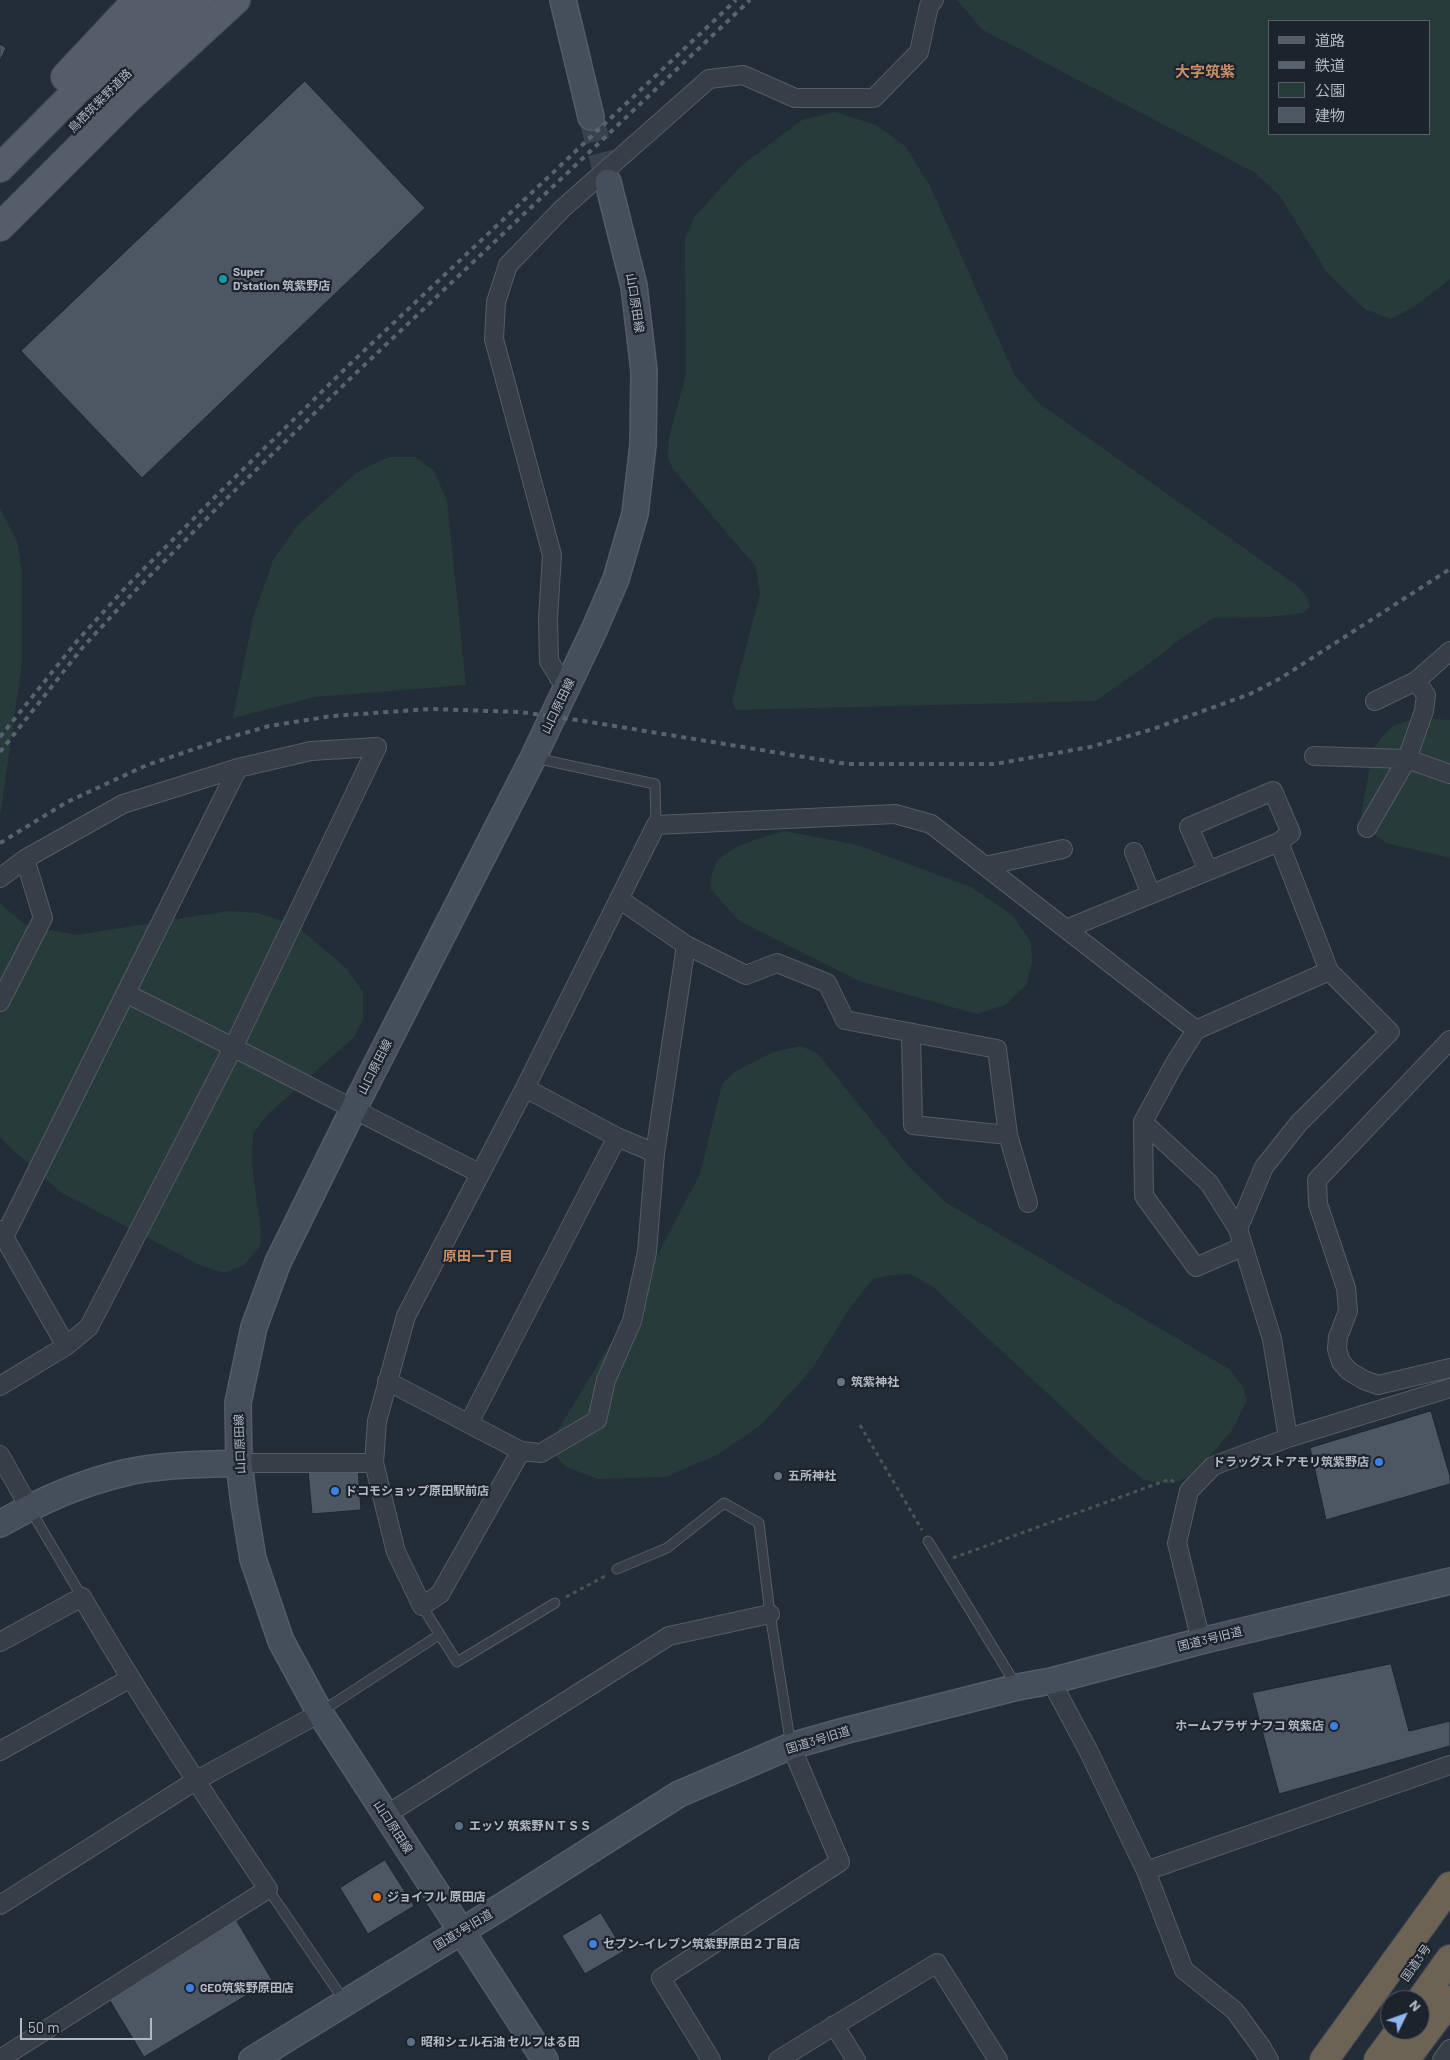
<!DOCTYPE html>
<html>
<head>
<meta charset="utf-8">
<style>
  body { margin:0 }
  #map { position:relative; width:1450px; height:2060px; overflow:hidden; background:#232d38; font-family:Barlow,"Noto Sans JP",sans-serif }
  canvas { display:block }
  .legend { position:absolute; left:1268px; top:20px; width:162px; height:115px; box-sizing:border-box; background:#1c232d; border:1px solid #585f69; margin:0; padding:6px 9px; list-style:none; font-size:15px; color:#b2b9c4 }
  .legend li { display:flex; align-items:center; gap:10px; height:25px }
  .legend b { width:25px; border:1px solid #585f69 }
  .north { position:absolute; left:1380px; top:1990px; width:50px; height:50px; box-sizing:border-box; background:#1c232d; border:1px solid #585f69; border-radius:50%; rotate:48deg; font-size:14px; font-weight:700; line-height:20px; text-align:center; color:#b2b9c4 }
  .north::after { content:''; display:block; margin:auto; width:18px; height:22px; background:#8db5ee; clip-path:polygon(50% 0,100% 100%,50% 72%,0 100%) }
  .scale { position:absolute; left:20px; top:2018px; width:132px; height:22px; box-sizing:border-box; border:2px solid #b2b9c4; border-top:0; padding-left:6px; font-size:15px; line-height:18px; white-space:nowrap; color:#b2b9c4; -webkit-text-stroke:4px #1c232d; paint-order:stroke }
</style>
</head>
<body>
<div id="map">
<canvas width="1450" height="2060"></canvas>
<ul class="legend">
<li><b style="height:6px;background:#555d68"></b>道路</li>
<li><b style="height:6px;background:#59636f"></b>鉄道</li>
<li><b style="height:14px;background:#283b3b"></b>公園</li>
<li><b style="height:14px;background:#4c5763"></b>建物</li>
</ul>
<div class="north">N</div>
<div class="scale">50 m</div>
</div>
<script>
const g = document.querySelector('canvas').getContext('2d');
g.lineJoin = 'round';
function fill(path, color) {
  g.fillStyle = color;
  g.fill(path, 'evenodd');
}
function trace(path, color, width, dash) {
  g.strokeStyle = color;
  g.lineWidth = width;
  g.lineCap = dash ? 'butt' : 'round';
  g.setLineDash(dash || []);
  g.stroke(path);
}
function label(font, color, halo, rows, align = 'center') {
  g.font = font + ' Barlow,"Noto Sans JP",sans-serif';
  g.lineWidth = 4.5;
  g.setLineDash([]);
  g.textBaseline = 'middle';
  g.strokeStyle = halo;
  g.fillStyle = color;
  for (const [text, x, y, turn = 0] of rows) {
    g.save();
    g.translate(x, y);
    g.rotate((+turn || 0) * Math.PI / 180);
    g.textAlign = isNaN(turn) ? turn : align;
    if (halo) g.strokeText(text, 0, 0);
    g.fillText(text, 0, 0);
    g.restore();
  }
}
fill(new Path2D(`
  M957 0H1450V279L1415 306 1391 319 1365 309 1328 274 1280 196 1254 172 983 30ZM1269 21H1429V134H1269Z
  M835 112 876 125 906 147 930 186 1015 376 1040 404 1296 585 1307 597 1310 607 1303 613 1269 617 1214 618 1181 638 1158 657 1096 701 736 710 732 701 760 594 756 567 673 469 668 458 669 437 686 375 685 239 695 216 741 166 802 120Z
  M389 457H415L433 470 447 500 466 685 315 697 233 718 253 618 273 560 297 526 356 473Z
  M0 509 17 541 22 573V662L0 817Z
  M1416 718 1450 720V858L1386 843 1371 832 1361 815 1374 747 1391 727Z
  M784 831 857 845 971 887 1012 915 1031 942 1032 963 1026 985 1005 1005 977 1014 859 981 739 921 710 888C711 878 712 870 717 862 726 847 767 836 784 831Z
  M0 903 25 925 77 935 228 911 257 913 294 924 346 968 363 992V1019L354 1037 268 1114 253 1134 252 1164 261 1232 260 1246 244 1265 224 1273 202 1266 62 1193 7 1145 0 1136Z
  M801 1046 818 1054 908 1166 945 1202 1229 1369 1243 1387 1247 1400 1233 1429 1192 1476 1169 1484 1144 1480 1120 1461 932 1286 910 1274 892 1275 873 1279 849 1309 811 1370 762 1424 717 1455 665 1477 598 1479 566 1467 557 1457 551 1442 616 1334 700 1174 722 1084 733 1073 773 1052Z`), '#283b3b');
const building = new Path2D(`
  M0 44 6 48 0 61Z
  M305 81 425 208 142 478 21 351Z
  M1431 1411 1450 1476V1484L1326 1520 1310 1448Z
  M358 1468 361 1510 312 1514 308 1471Z
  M1391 1664 1409 1731 1450 1721V1746L1279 1794 1252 1693Z
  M385 1860 414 1906 368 1934 340 1888Z
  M601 1913 624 1951 585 1974 562 1936Z
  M235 1918 272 1980 144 2057 107 1996Z`);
fill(building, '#4c5763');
trace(building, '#1e252f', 1);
trace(new Path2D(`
  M591 117 608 182`), '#38424d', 25, [25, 12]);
const lane = new Path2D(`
  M535 758 655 784 656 825
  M30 1509 82 1597
  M928 1541 1016 1685
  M617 1569 667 1548 724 1503 759 1523 770 1614 791 1746
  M422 1606 457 1662 555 1603
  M322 1711 439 1635
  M268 1889 345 2002`);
const street = new Path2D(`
  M1416 681 1450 651
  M566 689 549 661 548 618 552 555 494 339 496 302 508 265 563 208 709 79 743 75 795 98H874L919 52 929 6 934 0
  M1314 756 1407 759 1424 711 1426 695 1416 681 1375 701
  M1367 828 1407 759 1450 774
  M1134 852 1151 894
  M985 866 1063 849
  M1208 870 1189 827 1273 791 1291 833 1279 842
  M0 878 25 859 123 804 238 768 311 751 377 747 234 1046 89 1327 66 1346 0 1386
  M619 899 686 945 746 975 777 963 827 983 845 1020 997 1049 1008 1135 1028 1203
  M1066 929 1279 842 1329 971 1390 1032 1299 1123 1264 1167 1238 1229
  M127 994C245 1052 361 1114 479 1173
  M0 1002 43 918 25 859
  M1196 1030 1329 971
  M911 1033 913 1125 1008 1135
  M1450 1040 1317 1180 1318 1204 1346 1288 1348 1311 1338 1337 1337 1349 1341 1362 1349 1371 1364 1380 1378 1385 1450 1368
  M525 1088 617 1137 655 1153
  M1143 1122 1144 1196 1196 1267 1242 1247
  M0 1230 66 1346
  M4 1237 238 768
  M387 1381 521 1451 541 1453 597 1420 606 1380 632 1321 647 1252 655 1153 686 945
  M469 1423 617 1137
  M521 1451 440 1594 422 1606 396 1552 374 1463 377 1421 406 1316 525 1088 656 825 895 814 931 824 1196 1030 1175 1063 1143 1122 1209 1183 1238 1229 1272 1339 1288 1438
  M0 1455 29 1507
  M239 1463H374
  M1201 1641 1177 1543 1189 1491 1213 1466 1288 1438 1450 1388
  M0 1642 82 1597C140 1697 203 1793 268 1889L0 2059
  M1051 1681 1088 1750 1146 1871 1184 1970 1235 2011 1262 2048 1269 2060
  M0 1751 129 1679
  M386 1815 669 1636 770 1614
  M1146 1871 1450 1765
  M0 1905 195 1781 320 1713
  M834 2025 856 2060
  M711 2060 661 1978 840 1862 791 1746
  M778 2060 937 1963 998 2060
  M1442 2060 1450 2049`);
const secondary = new Path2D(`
  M563 0 591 117
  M0 1524C38 1502 81 1483 124 1473 161 1464 202 1465 239 1463
  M252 2060 501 1907 679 1794 791 1746 844 1731 1018 1687 1051 1681 1201 1641 1450 1581
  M545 2060 320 1713 281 1641 253 1559 244 1504 239 1463 238 1403 254 1327 278 1262 353 1110 533 758 594 630 616 579 635 514 643 445 644 371 634 286 608 182`);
const primary = new Path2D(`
  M65 77 137 0
  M108 93 200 0
  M0 168 167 0
  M0 227 127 100 236 0`);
const highway = new Path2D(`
  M1420 2001 1450 1959
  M1324 2060 1450 1886
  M1378 2060 1400 2030
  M1405 2060 1450 2000`);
trace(lane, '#555c66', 11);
trace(street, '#555c66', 20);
trace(secondary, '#555c66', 28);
trace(primary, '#434a54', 30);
trace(highway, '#424953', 30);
trace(new Path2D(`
  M860 1425 922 1530
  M953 1558 1170 1479 1175 1483
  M566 1597 607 1575`), '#455658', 3, [4, 4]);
trace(lane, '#373e48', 9);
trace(street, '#373e48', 18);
trace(secondary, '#454e5b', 25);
trace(primary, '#555d68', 28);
trace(highway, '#6d6354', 28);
trace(new Path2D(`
  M0 737 77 641 127 586 214 498 349 365 736 0
  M0 752 83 647 133 593 220 505 356 373 750 0
  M0 843 67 802 147 765 224 739 269 726 332 716 430 709 520 712 584 721 847 764H995L1090 747 1153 729 1250 694 1281 678 1450 569`), '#59636f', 4, [5, 5]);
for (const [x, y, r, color] of [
  [223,279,5,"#0f9aa8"],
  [841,1382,5,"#6b7280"],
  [1379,1462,5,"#3f7fe0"],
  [778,1476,5,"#6b7280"],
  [335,1491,5,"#3f7fe0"],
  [1334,1726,5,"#3f7fe0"],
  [459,1826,5,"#5c6f8a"],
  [377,1897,5,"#e8710a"],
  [593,1944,5,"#3f7fe0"],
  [190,1988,5,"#3f7fe0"],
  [411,2042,5,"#5c6f8a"]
]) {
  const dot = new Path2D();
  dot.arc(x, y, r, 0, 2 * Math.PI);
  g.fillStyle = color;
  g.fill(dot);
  trace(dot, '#1c232d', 2);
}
label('12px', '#b2b9c4', '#1c232d', [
  ["鳥栖筑紫野道路",100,101,-45],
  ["山口原田線",635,303,81],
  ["山口原田線",558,706,-64],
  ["山口原田線",375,1067,-63],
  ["山口原田線",240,1444,-92],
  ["国道3号旧道",1210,1639,-14],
  ["国道3号旧道",818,1740,-17],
  ["山口原田線",393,1827,57],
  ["国道3号旧道",463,1930,-31],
  ["国道3号",1416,1963,-55]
]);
label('bold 12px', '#b2b9c4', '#1c232d', [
  ["Super",233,272],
  ["D'station 筑紫野店",233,286],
  ["筑紫神社",851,1382],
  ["ドラッグストアモリ筑紫野店",1369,1462,"right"],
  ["五所神社",788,1476],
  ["ドコモショップ原田駅前店",345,1491],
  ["ホームプラザ ナフコ 筑紫店",1324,1726,"right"],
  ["エッソ 筑紫野ＮＴＳＳ",469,1826],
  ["ジョイフル 原田店",387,1897],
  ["セブン-イレブン筑紫野原田２丁目店",603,1944],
  ["GEO筑紫野原田店",200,1988],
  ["昭和シェル石油 セルフはる田",421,2042]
], 'left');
label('bold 14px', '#ca8f67', '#1c232d', [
  ["原田一丁目",478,1256]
]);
label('bold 15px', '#ca8f67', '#1c232d', [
  ["大字筑紫",1205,72]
]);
</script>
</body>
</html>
